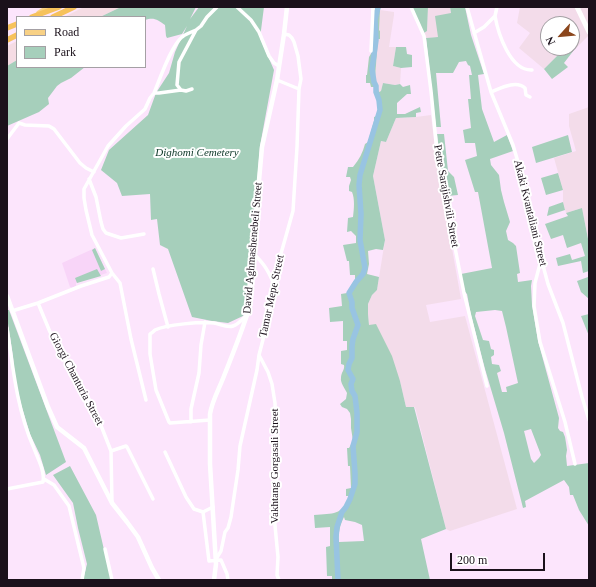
<!DOCTYPE html>
<html>
<head>
<meta charset="utf-8">
<style>
  body { margin:0 }
  #map { position:relative; width:596px; height:587px; overflow:hidden; background:#fce5fc; font-family:"Times New Roman",serif }
  canvas { display:block }
  .frame { position:absolute; inset:0; border:8px solid #1b111b; pointer-events:none }
  .legend { position:absolute; left:16px; top:16px; width:130px; height:52px; box-sizing:border-box; background:#fff; border:1px solid #a4a0a4; margin:0; padding:5px 7px; list-style:none; font-size:12px; color:#1b111b }
  .legend li { display:flex; align-items:center; gap:8px; height:20px }
  .legend b { width:20px; border:1px solid #a4a0a4 }
  .north { position:absolute; left:540px; top:16px; width:40px; height:40px; box-sizing:border-box; background:#fff; border:1px solid #a4a0a4; border-radius:50%; rotate:243deg; font-size:11px; font-weight:700; line-height:16px; text-align:center; color:#1b111b }
  .north::after { content:''; display:block; margin:auto; width:14px; height:18px; background:#8b461c; clip-path:polygon(50% 0,100% 100%,50% 72%,0 100%) }
  .scale { position:absolute; left:450px; top:553px; width:95px; height:18px; box-sizing:border-box; border:2px solid #1b111b; border-top:0; padding-left:5px; font-size:12px; line-height:14px; white-space:nowrap; color:#1b111b; -webkit-text-stroke:3px #fff; paint-order:stroke }
</style>
</head>
<body>
<div id="map">
<canvas width="596" height="587"></canvas>
<div class="frame"></div>
<ul class="legend">
<li><b style="height:5px;background:#f8d185"></b>Road</li>
<li><b style="height:11px;background:#a6cfbb"></b>Park</li>
</ul>
<div class="north">N</div>
<div class="scale">200 m</div>
</div>
<script>
const g = document.querySelector('canvas').getContext('2d');
g.lineJoin = 'round';
function fill(path, color) {
  g.fillStyle = color;
  g.fill(path, 'evenodd');
}
function trace(path, color, width, dash) {
  g.strokeStyle = color;
  g.lineWidth = width;
  g.lineCap = dash ? 'butt' : 'round';
  g.setLineDash(dash || []);
  g.stroke(path);
}
function label(font, color, halo, rows, align = 'center') {
  g.font = font + ' "Times New Roman",serif';
  g.lineWidth = 4;
  g.setLineDash([]);
  g.textBaseline = 'middle';
  g.strokeStyle = halo;
  g.fillStyle = color;
  for (const [text, x, y, turn = 0] of rows) {
    g.save();
    g.translate(x, y);
    g.rotate((+turn || 0) * Math.PI / 180);
    g.textAlign = isNaN(turn) ? turn : align;
    if (halo) g.strokeText(text, 0, 0);
    g.fillText(text, 0, 0);
    g.restore();
  }
}
fill(new Path2D(`
  M84 7H121L100 17H64Z
  M17 41V60L7 66V46Z`), '#f5dce4');
fill(new Path2D(`
  M428 7H450L451 13 438 37 426 38 424 33 427 31Z
  M520 7H575L589 35 575 49 572 47V24H548V48H553L560 53 544 69 519 48 530 33 517 23Z
  M579 7H589V28Z
  M380 10 394 12V15L389 47H396L393 66 401 68 400 84 395 85 383 83 381 91 379 92 375 78 378 39H379L380 31 378 30Z
  M589 107V244L582 208 566 213 563 202V190L554 158 576 151 569 126V114Z
  M431 115 437 164 461 299 426 305 430 322 465 316 517 509 450 531 446 529 415 407H406L400 381 369 325 368 314V304L372 295 377 290 385 240 373 176 381 141 386 142 396 118 416 117Z`), '#f3dcea');
fill(new Path2D(`
  M95 248 107 273 76 283V286L72 288 70 287 62 263Z`), '#f8d5f8');
fill(new Path2D(`
  M121 7H196L190 19 199 7H264L260 38 274 70 260 146 250 270 246 308 243 316 228 323 212 321 192 317 168 249 160 245 157 219 151 220 150 194 122 196 117 183 101 170 109 150 148 115 156 93 169 73 175 52 187 26 182 34 167 38 166 36 165 25C158 20 154 17 145 20V17H100Z
  M376 7H381L380 10 379 30 380 31V39H378L375 78 379 92 381 91 383 83 395 85 400 84 403 87 410 85 411 94H407L397 103V114H405L420 107 421 112 416 113V117L396 118 386 142 381 141 373 176 385 240 383 250 376 249 368 251 369 264 367 274 379 277 377 290 372 295 368 304V314L369 325 376 324 392 356 400 381 406 407H414L446 529 421 539 430 580H332V576H327L326 547 330 546V527L315 528 314 515C334 513 341 516 350 496H346V489L351 488 350 466H348L347 448H349L353 441 351 428V419L350 413 347 409 342 407 340 404 346 399 347 393C345 389 340 382 341 378 341 372 345 370 344 365L341 364V351L347 350V341H343V321L330 322 329 308 342 306 341 294 347 293 355 279V275H350L349 261H347L343 245 356 243V236L351 231 347 232 348 218 353 217C354 209 355 199 352 192L349 191V186L351 180 350 177H346L348 167H353C359 160 363 152 365 144L368 142 374 121V117L377 116C380 104 375 98 374 87H371L370 83H366V75H367L369 57 372 52 374 10H375ZM344 517 345 520 355 522 362 525 364 541 339 542C338 533 340 525 344 517Z
  M412 7H428L427 31 424 33Z
  M450 7H465L471 35 484 74 478 75 482 109 494 142 507 135 513 151 490 159 491 165 499 175 501 190 504 202 510 222 506 231 508 240 513 243 516 246 520 273 517 274 518 282 532 280 531 286 532 305 538 341 559 418 558 428 560 431 563 432 565 437 566 443 567 450 566 456 567 466 589 463V526L579 510 573 495H570L569 487 564 480 525 501 526 507 523 508 504 433 485 369 471 315 467 294 465 292 461 274 492 268 478 192H475L465 160 477 156 475 143H465L463 130 471 128 468 99H471L469 75H472L470 66 468 65 466 61 459 62 453 73H436L441 127H436L426 38 438 37 435 16 451 13ZM495 310 502 311 506 327 518 383 506 387 507 392H502L497 373 501 371 499 365 492 364 491 357 494 355V350L491 349 489 341 483 340 475 316 476 312ZM531 429 541 455 539 458 534 463 531 459 524 431Z
  M396 47H406L407 54 412 55V67L401 68 393 66Z
  M553 48H571L574 50 564 63 568 67 552 79 544 69 560 53Z
  M17 60V67H85L71 78 61 83 57 86 48 98 49 104 39 112 7 126V66Z
  M437 134H444L448 171 454 177 458 195 447 196 443 182Z
  M568 135 572 152 536 163 532 147Z
  M558 173 563 190 546 195 541 178Z
  M563 202 565 210 547 216 549 207Z
  M582 208 589 244V271L583 273 581 261 558 266 556 258 570 254 572 260 585 256 581 243 567 248 563 235 551 239 545 224 568 216 566 213Z
  M95 248 105 269 101 271 92 250Z
  M97 269 101 276 77 283 75 278Z
  M588 277 589 284V299L581 292 577 281Z
  M7 310H9L66 462 46 475 40 455 30 434 21 404 15 378 13 356 7 317Z
  M589 314V336L581 316Z
  M70 466 96 515 111 580H83L87 564 78 528 73 503 53 475Z`), '#a6cfbb');
trace(new Path2D(`
  M338 580 336 537 337 527 342 512 346 507 350 499 355 484V473L353 446 357 432V413L355 396 352 391 351 384 353 379 348 370 349 364 352 358V346L353 339 358 325 352 308V302L349 293 356 282 363 274 365 268 360 240 361 214 359 185 360 175 380 110 379 100 376 92V86L374 82 372 69 376 40 375 20 378 7`), '#98c4e2', 5.5);
trace(new Path2D(`
  M237 7 251 20 259 32 269 56 274 63 279 66
  M411 7 424 36 431 91 438 162 464 293 487 386
  M467 7 491 92 513 145 518 162 531 221 548 284 563 323 582 397 589 420
  M495 16C498 33 510 71 532 70
  M474 33 484 27 495 16 497 7
  M371 51 373 7
  M277 80 299 89
  M192 89 186 91 181 90 177 85 179 62 196 30 201 26 207 17 217 7
  M491 92C501 88 516 80 525 88L526 95 530 97
  M154 93H159L181 90
  M7 139 19 123 25 125 49 126 54 129 80 163 86 168 94 172
  M89 179 96 197 101 222 103 229 106 233 121 238 144 234
  M253 253C263 263 267 268 273 282
  M541 260 535 283 534 306 540 342 565 422 575 464
  M153 269 159 294 168 327
  M38 303 50 332 65 360 89 399 100 423 111 451 112 503
  M12 311 38 303 81 286 109 277 112 273
  M7 328C13 368 17 409 33 446 37 457 45 470 43 482L7 489
  M259 355 268 372 272 384 275 403 276 441V483L274 515 278 557 277 575 279 580
  M146 400 131 339 120 283 112 273 92 235 86 210 84 198V189L108 146 126 126 145 109 150 98 154 93C160 79 171 46 182 37 186 34 191 32 196 30
  M210 420 170 423 169 422 156 390 150 354V334C152 333 154 331 155 330 165 325 203 321 214 323 220 324 227 328 233 326 239 324 242 319 247 315
  M191 422V409L199 373 201 345 205 322
  M111 451 126 446 127 447 153 499
  M165 452 186 497 194 509 203 512 213 507
  M44 479 54 485 69 506 84 568 82 580
  M203 512 209 561 221 560 227 574 228 580
  M105 549 112 580
  M216 559 221 551 225 532 228 528 231 517 238 470 240 446 257 370 259 355 267 324 272 295 273 282 293 211 297 147 299 89 301 79 298 56 294 42 292 38 289 35 284 34`), '#fff', 3.5);
trace(new Path2D(`
  M7 296 48 407 57 427 84 448 112 503 127 522 138 537 152 568 159 580
  M214 580 216 564 210 464V414C212 401 219 389 224 376 232 356 240 336 247 315L262 147 277 80 284 34 287 7`), '#fff', 4.5);
trace(new Path2D(`
  M577 7 589 32`), '#fff', 5);
trace(new Path2D(`
  M39 13 49 7`), '#f8d185', 5.5);
trace(new Path2D(`
  M32 17 59 7
  M53 17 74 7
  M7 28 17 24
  M7 40 17 35`), '#f6c25c', 5.5);
label('italic 11px', '#0a3525', '#fff', [
  ["Dighomi Cemetery",197,153]
]);
label('11px', '#1b111b', '#fff', [
  ["Petre Sarajishvili Street",446,196,80],
  ["Akaki Kvantaliani Street",530,213,76],
  ["David Aghmashenebeli Street",253,248,-85],
  ["Tamar Mepe Street",272,296,-78],
  ["Giorgi Chanturia Street",76,379,62],
  ["Vakhtang Gorgasali Street",275,466,-90]
]);
</script>
</body>
</html>
